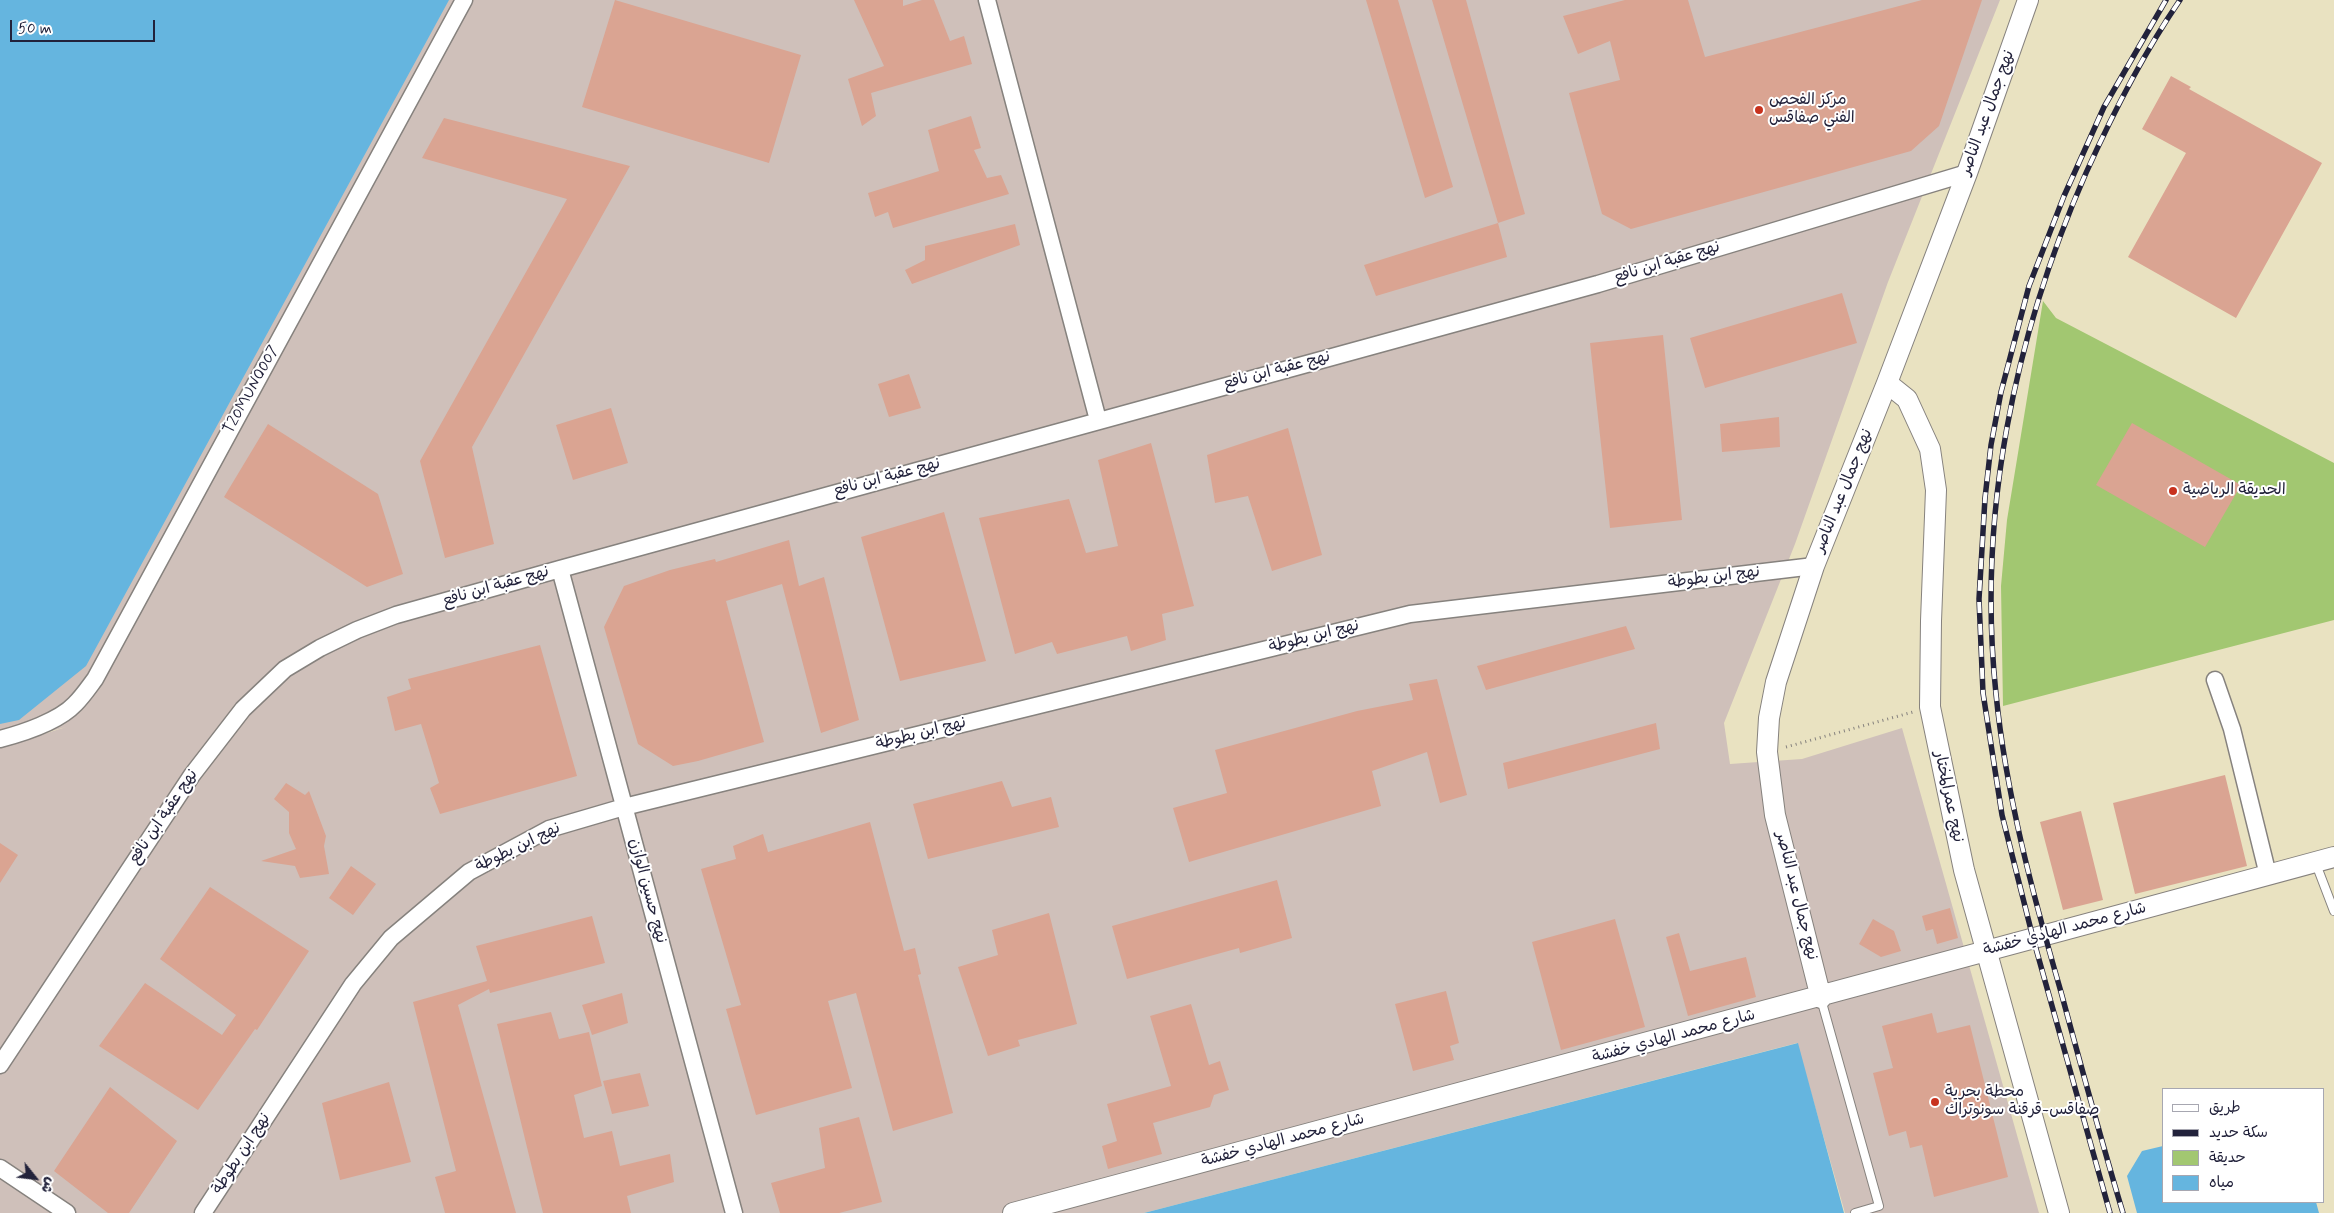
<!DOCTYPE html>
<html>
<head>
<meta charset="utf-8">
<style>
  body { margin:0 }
  #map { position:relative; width:2334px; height:1213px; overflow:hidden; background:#e9e2c1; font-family:Mynerve,"Playpen Sans Arabic",sans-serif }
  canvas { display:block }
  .legend { position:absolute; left:2162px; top:1088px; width:162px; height:115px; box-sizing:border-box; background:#fff; border:1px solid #a7a7b1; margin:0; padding:6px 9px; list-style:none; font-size:15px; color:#22223b }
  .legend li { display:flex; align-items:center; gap:10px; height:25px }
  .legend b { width:25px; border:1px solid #a7a7b1 }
  .north { position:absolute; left:10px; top:1153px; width:50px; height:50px; -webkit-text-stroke:4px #fff; paint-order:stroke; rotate:119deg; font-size:14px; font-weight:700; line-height:20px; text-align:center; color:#22223b }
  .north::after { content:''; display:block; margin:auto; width:18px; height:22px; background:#22223b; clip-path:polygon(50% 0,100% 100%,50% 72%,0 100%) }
  .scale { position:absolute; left:10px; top:20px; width:145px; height:22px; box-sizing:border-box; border:2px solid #22223b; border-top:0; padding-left:6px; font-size:15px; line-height:18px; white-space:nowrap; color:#22223b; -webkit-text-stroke:4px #fff; paint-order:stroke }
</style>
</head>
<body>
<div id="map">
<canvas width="2334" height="1213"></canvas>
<ul class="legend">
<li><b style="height:6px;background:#fff"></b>طريق</li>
<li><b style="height:6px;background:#22223b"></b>سكة حديد</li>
<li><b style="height:14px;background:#a2c771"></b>حديقة</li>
<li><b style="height:14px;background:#65b5df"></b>مياه</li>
</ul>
<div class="north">ش</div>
<div class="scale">50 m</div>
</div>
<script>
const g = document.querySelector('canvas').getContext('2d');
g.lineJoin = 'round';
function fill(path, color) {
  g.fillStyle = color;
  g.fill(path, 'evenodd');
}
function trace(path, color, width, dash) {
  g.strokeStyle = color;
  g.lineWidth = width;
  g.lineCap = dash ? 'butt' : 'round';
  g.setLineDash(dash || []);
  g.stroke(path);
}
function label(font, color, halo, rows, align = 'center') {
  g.font = font + ' Mynerve,"Playpen Sans Arabic",sans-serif';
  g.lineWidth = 4;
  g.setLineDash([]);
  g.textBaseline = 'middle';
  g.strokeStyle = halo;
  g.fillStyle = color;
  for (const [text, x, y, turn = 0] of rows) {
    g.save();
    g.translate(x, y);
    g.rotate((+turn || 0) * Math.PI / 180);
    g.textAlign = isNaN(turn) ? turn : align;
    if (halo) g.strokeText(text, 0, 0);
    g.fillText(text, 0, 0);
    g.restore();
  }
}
fill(new Path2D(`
  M0 0H2000L1888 282 1795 544 1724 723 1730 764 1802 759 1902 728 2039 1213H1845L1797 1043 1144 1213H0V748L66 727 0 745Z`), '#cfc0ba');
fill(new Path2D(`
  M2043 301 2056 318 2334 463V620L2003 706 2001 586 2007 520Z`), '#a2c771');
fill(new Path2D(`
  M0 0H449L86 666 19 720 0 724Z
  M1798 1043 1844 1213H1144Z
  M2163 1146V1202H2316L2319 1213H2137L2127 1176 2142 1151Z`), '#65b5df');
fill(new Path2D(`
  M615 0 801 55 769 163 582 107Z
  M854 0H903V6L922 0H934L950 41 964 36 972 64 871 93 876 116 862 126 848 79 884 66Z
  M1366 0H1398L1453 187 1425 198Z
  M1432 0H1466L1525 214 1498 223Z
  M1625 0H1688L1705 57 1922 0H1982L1939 126 1911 151 1631 229 1602 214 1569 93 1620 80 1610 41 1578 54 1563 16Z
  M2171 76 2191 87 2189 89 2322 163 2236 318 2128 257 2186 153 2142 129Z
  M971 116 981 148 974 150 987 178 1001 175 1009 194 893 228 888 212 875 217 868 193 939 171 928 130Z
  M444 118 630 166 472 447 494 544 445 558 420 461 567 199 422 158Z
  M1498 223 1507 257 1376 296 1364 265Z
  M1015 224 1020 245 912 284 905 270 925 260V246Z
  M1842 293 1857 343 1705 388 1690 338Z
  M1663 335 1682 520 1610 528 1590 343Z
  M909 374 921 408 889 417 878 384Z
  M611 408 628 463 573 480 556 425Z
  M1779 417 1780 447 1722 452 1720 424Z
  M2132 423 2241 485 2205 547 2096 485Z
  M268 424 378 494 403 574 367 587 224 497Z
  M1288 428 1322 555 1272 571 1248 496 1215 503 1207 455Z
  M1151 443 1194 606 1162 614 1166 640 1131 651 1127 636 1057 654 1052 642 1015 654 979 518 1069 499 1086 553 1118 546 1098 460Z
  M944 512 986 661 900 681 861 537Z
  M789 540 799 586 824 577 859 720 821 733 782 584 726 601 764 742 698 761 673 766 638 744 604 627 624 586 670 570 715 559 716 562Z
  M1626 626 1635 649 1486 690 1477 666Z
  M540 645 577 776 440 814 430 788 439 783 421 724 395 731 387 697 411 689 408 679Z
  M1437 679 1467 795 1440 803 1427 752 1372 771 1381 806 1189 862 1173 808 1227 793 1215 750 1357 711 1413 700 1409 684Z
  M1656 723 1660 749 1508 789 1503 763Z
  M2225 775 2247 866 2135 894 2113 803Z
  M1002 781 1012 807 1051 797 1059 827 928 859 913 804Z
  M286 783 305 795 309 791 326 836 324 846 329 874 300 878 295 866 261 861 296 849 289 833V812L274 799Z
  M2081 811 2103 900 2063 910 2040 822Z
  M870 822 904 951 915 948 921 974 918 975 953 1113 893 1131 856 993 828 1001 852 1088 756 1115 726 1009 741 1005 701 869 736 859 733 846 763 834 768 852Z
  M0 843 18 855 0 883Z
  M351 866 376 884 353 915 329 898Z
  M1277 880 1292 938 1240 953 1239 948 1127 979 1112 926Z
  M210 887 309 951 257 1030 255 1029 198 1110 99 1046 145 983 222 1035 236 1015 160 959Z
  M1950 908 1958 938 1937 944 1933 929 1926 931 1922 916Z
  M1049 913 1077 1024 1018 1040 1020 1046 988 1056 958 967 998 955 992 930Z
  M592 916 605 963 490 993 489 989 458 1005 516 1213H445L435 1177 456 1171 413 1002 487 981 476 946Z
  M1615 919 1645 1027 1561 1050 1532 942Z
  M1873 919 1894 931 1901 951 1881 957 1859 944Z
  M1679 933 1690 971 1746 957 1756 997 1688 1016 1666 937Z
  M1446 991 1459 1043 1450 1046 1454 1060 1413 1071 1395 1004Z
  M622 993 628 1023 592 1035 582 1005Z
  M1191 1004 1209 1065 1220 1061 1229 1090 1214 1095 1210 1107 1153 1123 1162 1154 1108 1169 1102 1146 1117 1141 1107 1104 1171 1086 1150 1016Z
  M551 1012 559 1039 589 1032 602 1086 574 1095 584 1138 612 1131 620 1166 670 1154 674 1182 627 1196 631 1213H543L497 1024Z
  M1932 1013 1937 1033 1970 1025 2008 1177 1934 1197 1922 1145 1910 1148 1906 1131 1889 1136 1873 1073 1893 1068 1882 1026Z
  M640 1073 649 1106 612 1114 603 1081Z
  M389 1082 411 1162 340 1180 322 1103Z
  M110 1087 177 1141 129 1213H108L54 1171Z
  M859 1117 882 1202 839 1213H780L771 1183 825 1168 819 1128Z`), '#daa492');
const service = new Path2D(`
  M2316 864 2334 911
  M1821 999 1879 1206 1855 1213`);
const minor = new Path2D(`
  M987 0 1098 420
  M560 569 734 1213
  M2215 680 2232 729 2268 875
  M0 739C23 733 59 721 75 704 83 696 89 687 95 679L464 0
  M0 1065 192 775 243 709 285 669 320 648 357 630 396 615 560 569 1598 284 1967 173
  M0 1168 67 1213
  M203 1213 353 984 391 938 469 872 549 829 624 807 1410 614 1814 566`);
const tertiary = new Path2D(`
  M1887 383 1907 399 1930 449 1936 490 1931 621 1930 707 1964 870 2059 1213
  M1821 998 1775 815 1767 752 1769 718 1776 682 1814 566 1887 383 1967 173 2028 0
  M1013 1213C1455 1098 1894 976 2334 857`);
trace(service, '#86827e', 10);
trace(minor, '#86827e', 19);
trace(tertiary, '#86827e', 22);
trace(new Path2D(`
  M1786 747 1913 712`), '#86827e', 3, [1, 4]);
trace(service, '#fff', 8);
trace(minor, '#fff', 16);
trace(tertiary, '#fff', 20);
const rail = new Path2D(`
  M2110 1213 2033 938 2002 815 1983 693 1979 599 1985 498 1991 445 2001 392 2029 286 2064 196 2104 107 2166 0
  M2123 1213C2101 1140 2081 1066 2061 992 2033 895 2006 795 1996 694 1977 515 2014 337 2086 173 2113 113 2143 54 2180 0`);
trace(rail, '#22223b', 5.5);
trace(rail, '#fff', 4, [11]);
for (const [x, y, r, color] of [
  [1759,110,5,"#c8321e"],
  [2173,491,5,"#c8321e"],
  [1935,1102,5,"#c8321e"]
]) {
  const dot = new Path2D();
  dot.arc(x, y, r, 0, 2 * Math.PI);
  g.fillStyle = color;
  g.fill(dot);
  trace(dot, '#fff', 2);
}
label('16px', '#22223b', '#fff', [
  ["مركز الفحص",1769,101],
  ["الفني صفاقس",1769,119],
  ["الحديقة الرياضية",2183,491],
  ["محطة بحرية",1945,1093],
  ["صفاقس-قرقنة سونوتراك",1945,1111]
], 'left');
label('16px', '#22223b', '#fff', [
  ["نهج جمال عبد الناصر",1988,113,-70],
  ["نهج عقبة ابن نافع",1667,263,-17],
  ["نهج عقبة ابن نافع",1277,371,-15],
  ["T20MUN0007",252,390,-61],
  ["نهج عقبة ابن نافع",887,478,-15],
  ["نهج جمال عبد الناصر",1844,491,-68],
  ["نهج ابن بطوطة",1714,578,-7],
  ["نهج عقبة ابن نافع",496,587,-16],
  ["نهج ابن بطوطة",1314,637,-14],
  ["نهج ابن بطوطة",921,734,-14],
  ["نهج عمرالمختار",1948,797,78],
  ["نهج عقبة ابن نافع",164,817,-56],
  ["نهج ابن بطوطة",518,848,-26],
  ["نهج حسين الوازن",647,891,75],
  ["نهج جمال عبد الناصر",1796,896,76],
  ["شارع محمد الهادي خفشة",2065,930,-15],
  ["شارع محمد الهادي خفشة",1674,1037,-15],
  ["شارع محمد الهادي خفشة",1283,1141,-15],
  ["نهج ابن بطوطة",242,1154,-57]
]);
</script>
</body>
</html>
